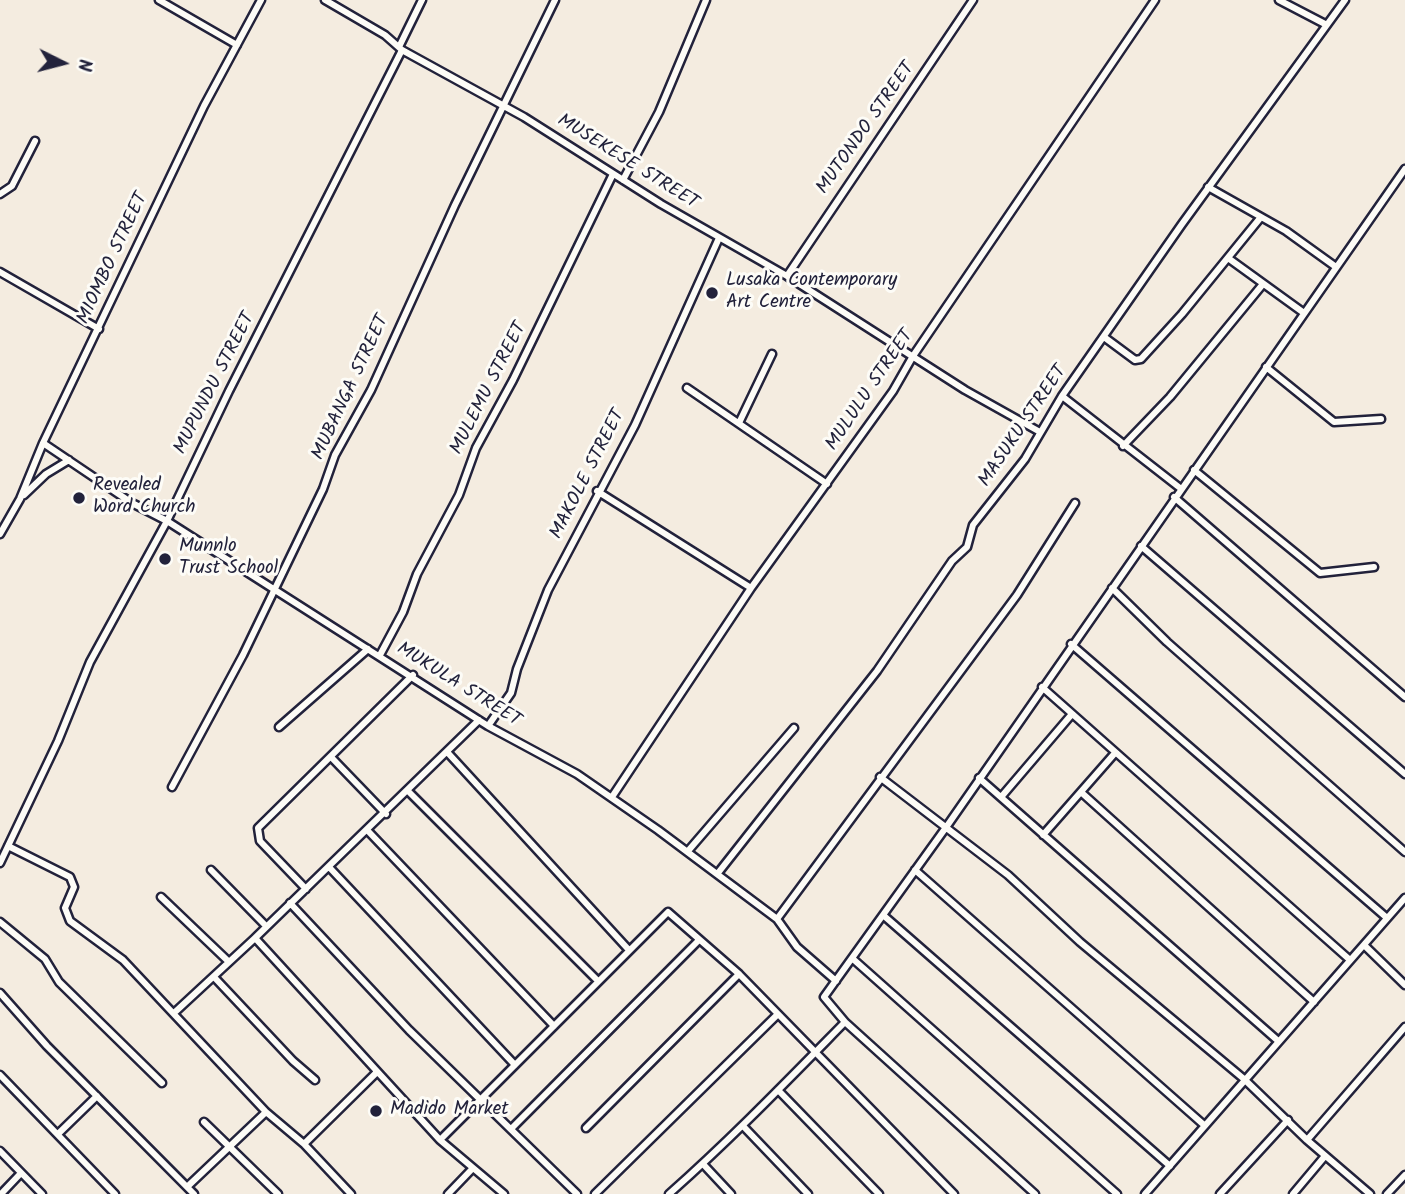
<!DOCTYPE html>
<html>
<head>
<meta charset="utf-8">
<style>
  body { margin:0 }
  #map { position:relative; width:1405px; height:1194px; overflow:hidden; background:#f4ece0; font-family:Kalam,sans-serif }
  canvas { display:block }
  .north { position:absolute; left:28px; top:28px; width:70px; height:70px; -webkit-text-stroke:5px #fdfcf7; paint-order:stroke; rotate:96deg; font-size:19px; font-weight:700; line-height:28px; text-align:center; color:#22223b }
  .north::after { content:''; display:block; margin:auto; width:24px; height:32px; background:#22223b; clip-path:polygon(50% 0,100% 100%,50% 72%,0 100%) }
</style>
</head>
<body>
<div id="map">
<canvas width="1405" height="1194"></canvas>
<div class="north">N</div>
</div>
<script>
const g = document.querySelector('canvas').getContext('2d');
g.lineJoin = 'round';
function trace(path, color, width, dash) {
  g.strokeStyle = color;
  g.lineWidth = width;
  g.lineCap = dash ? 'butt' : 'round';
  g.setLineDash(dash || []);
  g.stroke(path);
}
function label(font, color, halo, rows, align = 'center') {
  g.font = font + ' Kalam,sans-serif';
  g.lineWidth = 6;
  g.setLineDash([]);
  g.textBaseline = 'middle';
  g.strokeStyle = halo;
  g.fillStyle = color;
  for (const [text, x, y, turn = 0] of rows) {
    g.save();
    g.translate(x, y);
    g.rotate((+turn || 0) * Math.PI / 180);
    g.textAlign = isNaN(turn) ? turn : align;
    if (halo) g.strokeText(text, 0, 0);
    g.fillText(text, 0, 0);
    g.restore();
  }
}
const minor = new Path2D(`
  M159 0 237 45
  M325 0 385 35 402 50 524 117 661 204 787 276 965 390 1040 432
  M1279 0 1325 24
  M399 47 422 0
  M623 180 659 112 706 0
  M1208 187 1286 231 1336 267
  M0 194 12 186 35 141
  M1228 258 1304 313
  M0 272 99 329
  M787 276 973 0
  M1104 337 1135 360 1141 359 1182 314 1261 217
  M1266 367 1334 422 1381 419
  M687 388 827 484
  M1062 396 1180 488
  M739 423 772 354
  M43 443 132 503 167 521 488 726 577 774 658 830 777 919 797 947 836 981
  M1123 446 1170 397 1263 284
  M1194 470 1320 573 1374 567
  M597 491 751 588
  M24 495 46 474 69 460
  M1174 497 1405 697
  M0 534 20 499 43 443 204 106 261 0
  M1141 546 1405 774
  M1112 588 1167 642 1405 852
  M1071 644 1387 918
  M380 655 403 612 417 574 459 495 476 448 513 380 613 174
  M1042 687 1350 960
  M479 720 255 938 440 1140 668 912 739 974 954 1194
  M488 726 511 693 517 669 548 590 635 425 719 238
  M279 727 368 649
  M448 753 628 949
  M331 757 386 814
  M880 777 1008 875 1080 942 1244 1079 1307 1140 1370 1194
  M979 778 1277 1040
  M172 787 243 655 323 489 335 455 371 390 455 205 555 0
  M409 792 598 981
  M1082 793 1314 1002
  M1002 796 1072 714
  M612 797 751 588 893 391 913 356 1155 0
  M368 831 554 1026
  M1043 835 1115 753
  M8 846 70 877 74 887 65 908 70 921 123 960 266 1112 304 1144 351 1194
  M688 851 794 728
  M0 863 58 741 90 662 167 521 229 391 402 50
  M329 867 515 1065
  M211 870 266 926
  M915 870 1204 1125
  M718 873 877 671 952 561 967 547 973 525 1025 459 1062 396 1182 224 1345 0
  M306 889 260 841 258 828 413 675
  M161 897 229 962
  M290 903 409 1030 577 1194
  M883 915 1170 1166
  M777 919 1017 595 1075 503
  M0 922 45 959 59 982 162 1083
  M1364 945 1405 985
  M853 959 1117 1194
  M214 977 293 1061 315 1080
  M0 993 47 1046 194 1194
  M174 1013 255 938
  M845 1022 824 997 947 826 1405 169
  M0 1075 115 1194
  M778 1090 879 1194
  M204 1122 278 1194
  M744 1127 808 1194
  M586 1128 739 974
  M511 1129 699 940
  M59 1133 97 1096
  M440 1140 504 1194
  M1307 1140 1405 1027
  M304 1144 376 1073
  M0 1151 42 1194
  M703 1164 731 1194
  M187 1187 266 1112
  M1 1194 21 1173
  M448 1194 473 1168
  M595 1194 778 1014
  M669 1194C731 1139 787 1081 845 1022L1035 1194
  M1145 1194 1405 898
  M1220 1194 1288 1120
  M1293 1194 1325 1156
  M1387 1194 1405 1175`);
trace(minor, '#22223b', 11);
trace(minor, '#fdfcf7', 6);
for (const [x, y, r, color] of [
  [712,293,7,"#22223b"],
  [79,498,7,"#22223b"],
  [165,559,7,"#22223b"],
  [376,1111,7,"#22223b"]
]) {
  const dot = new Path2D();
  dot.arc(x, y, r, 0, 2 * Math.PI);
  g.fillStyle = color;
  g.fill(dot);
  trace(dot, '#fdfcf7', 2.5);
}
label('19px', '#22223b', '#fdfcf7', [
  ["MUTONDO STREET",867,129,-55],
  ["MUSEKESE STREET",627,163,32],
  ["MIOMBO STREET",114,259,-65],
  ["MUPUNDU STREET",216,384,-63],
  ["MUBANGA STREET",352,388,-65],
  ["MULEMU STREET",490,389,-63],
  ["MULULU STREET",871,391,-56],
  ["MASUKU STREET",1024,427,-56],
  ["MAKOLE STREET",589,475,-63],
  ["MUKULA STREET",458,686,32]
]);
label('19px', '#22223b', '#fdfcf7', [
  ["Lusaka Contemporary",726,282],
  ["Art Centre",726,304],
  ["Revealed",93,487],
  ["Word Church",93,509],
  ["Munnlo",179,548],
  ["Trust School",179,570],
  ["Madido Market",390,1111]
], 'left');
</script>
</body>
</html>
